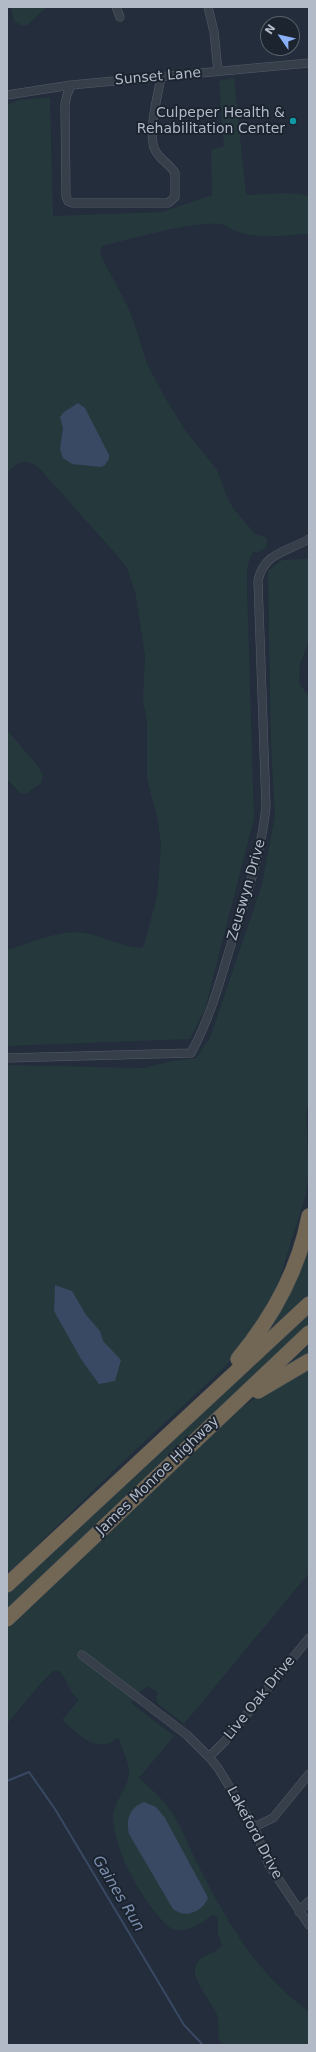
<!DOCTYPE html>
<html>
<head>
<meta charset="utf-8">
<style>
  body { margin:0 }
  #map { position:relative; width:316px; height:2052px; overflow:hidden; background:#232d3b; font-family:"DejaVu Sans",sans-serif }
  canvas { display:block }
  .frame { position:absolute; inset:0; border:8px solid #b2b9c7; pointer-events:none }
  .north { position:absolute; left:260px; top:16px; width:40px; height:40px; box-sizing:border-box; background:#1c2430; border:1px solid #58606c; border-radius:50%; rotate:304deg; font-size:11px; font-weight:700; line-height:16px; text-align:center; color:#b2b9c7 }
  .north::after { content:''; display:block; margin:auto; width:14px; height:18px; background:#89aff5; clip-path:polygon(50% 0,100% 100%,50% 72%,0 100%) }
</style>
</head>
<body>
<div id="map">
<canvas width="316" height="2052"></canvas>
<div class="frame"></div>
<div class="north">N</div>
</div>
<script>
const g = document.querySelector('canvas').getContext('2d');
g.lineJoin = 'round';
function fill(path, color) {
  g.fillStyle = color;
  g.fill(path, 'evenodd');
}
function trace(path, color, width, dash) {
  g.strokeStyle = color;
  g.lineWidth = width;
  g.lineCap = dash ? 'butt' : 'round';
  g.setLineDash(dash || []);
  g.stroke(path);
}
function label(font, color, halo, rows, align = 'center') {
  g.font = font + ' "DejaVu Sans",sans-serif';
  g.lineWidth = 4;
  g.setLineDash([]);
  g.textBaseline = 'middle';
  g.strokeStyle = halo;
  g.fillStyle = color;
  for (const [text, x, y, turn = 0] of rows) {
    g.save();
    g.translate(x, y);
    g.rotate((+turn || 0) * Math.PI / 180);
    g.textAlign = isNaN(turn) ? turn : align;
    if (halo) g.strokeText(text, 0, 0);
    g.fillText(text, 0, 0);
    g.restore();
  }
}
fill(new Path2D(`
  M11 7H46V8L27 25 22 26 14 21Z
  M234 78 246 195C261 195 297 190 309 197V234C288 235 263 239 242 233 234 231 227 225 219 224 191 221 132 239 102 246L100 254 127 305 134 322 147 364 167 401 185 430 217 470 227 497 233 508 255 534 267 538C268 547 265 549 257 553L254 551C246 562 247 575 247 587L254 818 205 1009 190 1039 7 1046V950C31 943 60 929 85 933 104 936 122 947 141 948L144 945 157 897 161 846 158 821 147 779V721L143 700 145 656 136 596 127 568 115 553 39 468C26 458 17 461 7 473V105L20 100 50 97 53 216 162 212 212 195 211 150 224 146 219 81Z
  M309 557V642L300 664 299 683 309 697V1105L306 1114 309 1175 305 1197 278 1284 257 1324 227 1365 113 1471 10 1572 7 1568V1065L143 1068 173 1061 196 1058 210 1038 262 884 275 816 271 746 268 571 282 560 307 559Z
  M7 730 37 765 43 775 41 783 26 794 20 793 7 779Z
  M309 1224V1296L276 1327 273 1325 269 1328Z
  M309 1310V1325L7 1612V1593Z
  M309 1345V1357L279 1373Z
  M309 1363V1573L184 1724 158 1704 156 1697 158 1693 148 1686 137 1694 131 1703 174 1736 139 1778C150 1788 163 1799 171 1811 182 1827 189 1847 198 1865 226 1920 257 1975 309 2011V2045H222C215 2035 221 2025 217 2015 213 2004 192 1979 195 1968 198 1953 217 1955 222 1945L218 1934V1917L213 1915C204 1921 189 1932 177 1930 170 1930 165 1923 160 1918 139 1894 114 1850 113 1817 113 1802 128 1789 129 1774 130 1764 122 1749 119 1739L117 1738C98 1756 77 1733 62 1720L79 1700C69 1693 68 1680 59 1671H53L40 1684 7 1724V1629L238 1411 259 1395Z`), '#25393c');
fill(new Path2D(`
  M78 403 85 408 109 455V459L105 465 101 467 72 464 63 458 60 449 63 428 60 417 64 412Z
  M55 1285 72 1291 86 1315 100 1331 103 1341 121 1360 115 1381 99 1384 81 1359 54 1311Z
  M144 1802 156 1807 165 1818 205 1892 208 1898C202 1912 185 1919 173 1909L129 1834C126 1819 129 1808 144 1802Z`), '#394964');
trace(new Path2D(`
  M7 1781 29 1772 55 1809 184 2025 203 2045`), '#394964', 2);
const street = new Path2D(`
  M116 7 120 17
  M208 7 214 32 218 71
  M71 85 67 95 65 104 66 196 68 201 72 203H168L175 197V173C170 164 160 160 155 150 147 134 158 95 161 77
  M7 95 71 85 309 63
  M7 1058 191 1053C212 1014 220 980 233 938 247 895 261 853 266 807L258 581C264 552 287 552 309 539
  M82 1655 187 1735 209 1757 218 1768 254 1827 269 1865 309 1925
  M209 1757 225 1741 309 1638
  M254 1827 273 1818 309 1774
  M299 1912 309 1901`);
const highway = new Path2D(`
  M238 1359C272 1318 299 1269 309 1216
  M258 1391 309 1361
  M7 1585 309 1304
  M7 1619 309 1333`);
trace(street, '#555c69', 9);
trace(highway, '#424956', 16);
trace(street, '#373f4b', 8);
trace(highway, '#716754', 15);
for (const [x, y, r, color] of [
  [293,121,4,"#0f9aa8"]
]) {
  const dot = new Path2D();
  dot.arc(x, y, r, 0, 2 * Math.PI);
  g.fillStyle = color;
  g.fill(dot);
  trace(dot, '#1c2430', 1.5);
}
label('14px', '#b2b9c7', '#1c2430', [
  ["Sunset Lane",158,77,-5],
  ["Zeuswyn Drive",247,890,-74],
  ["James Monroe Highway",158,1476,-44],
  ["Live Oak Drive",260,1698,-51],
  ["Lakeford Drive",254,1833,62]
]);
label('14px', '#b2b9c7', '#1c2430', [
  ["Culpeper Health &",285,113],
  ["Rehabilitation Center",285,129]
], 'right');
label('italic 15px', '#7b8fae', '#1c2430', [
  ["Gaines Run",118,1894,59]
]);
</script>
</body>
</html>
